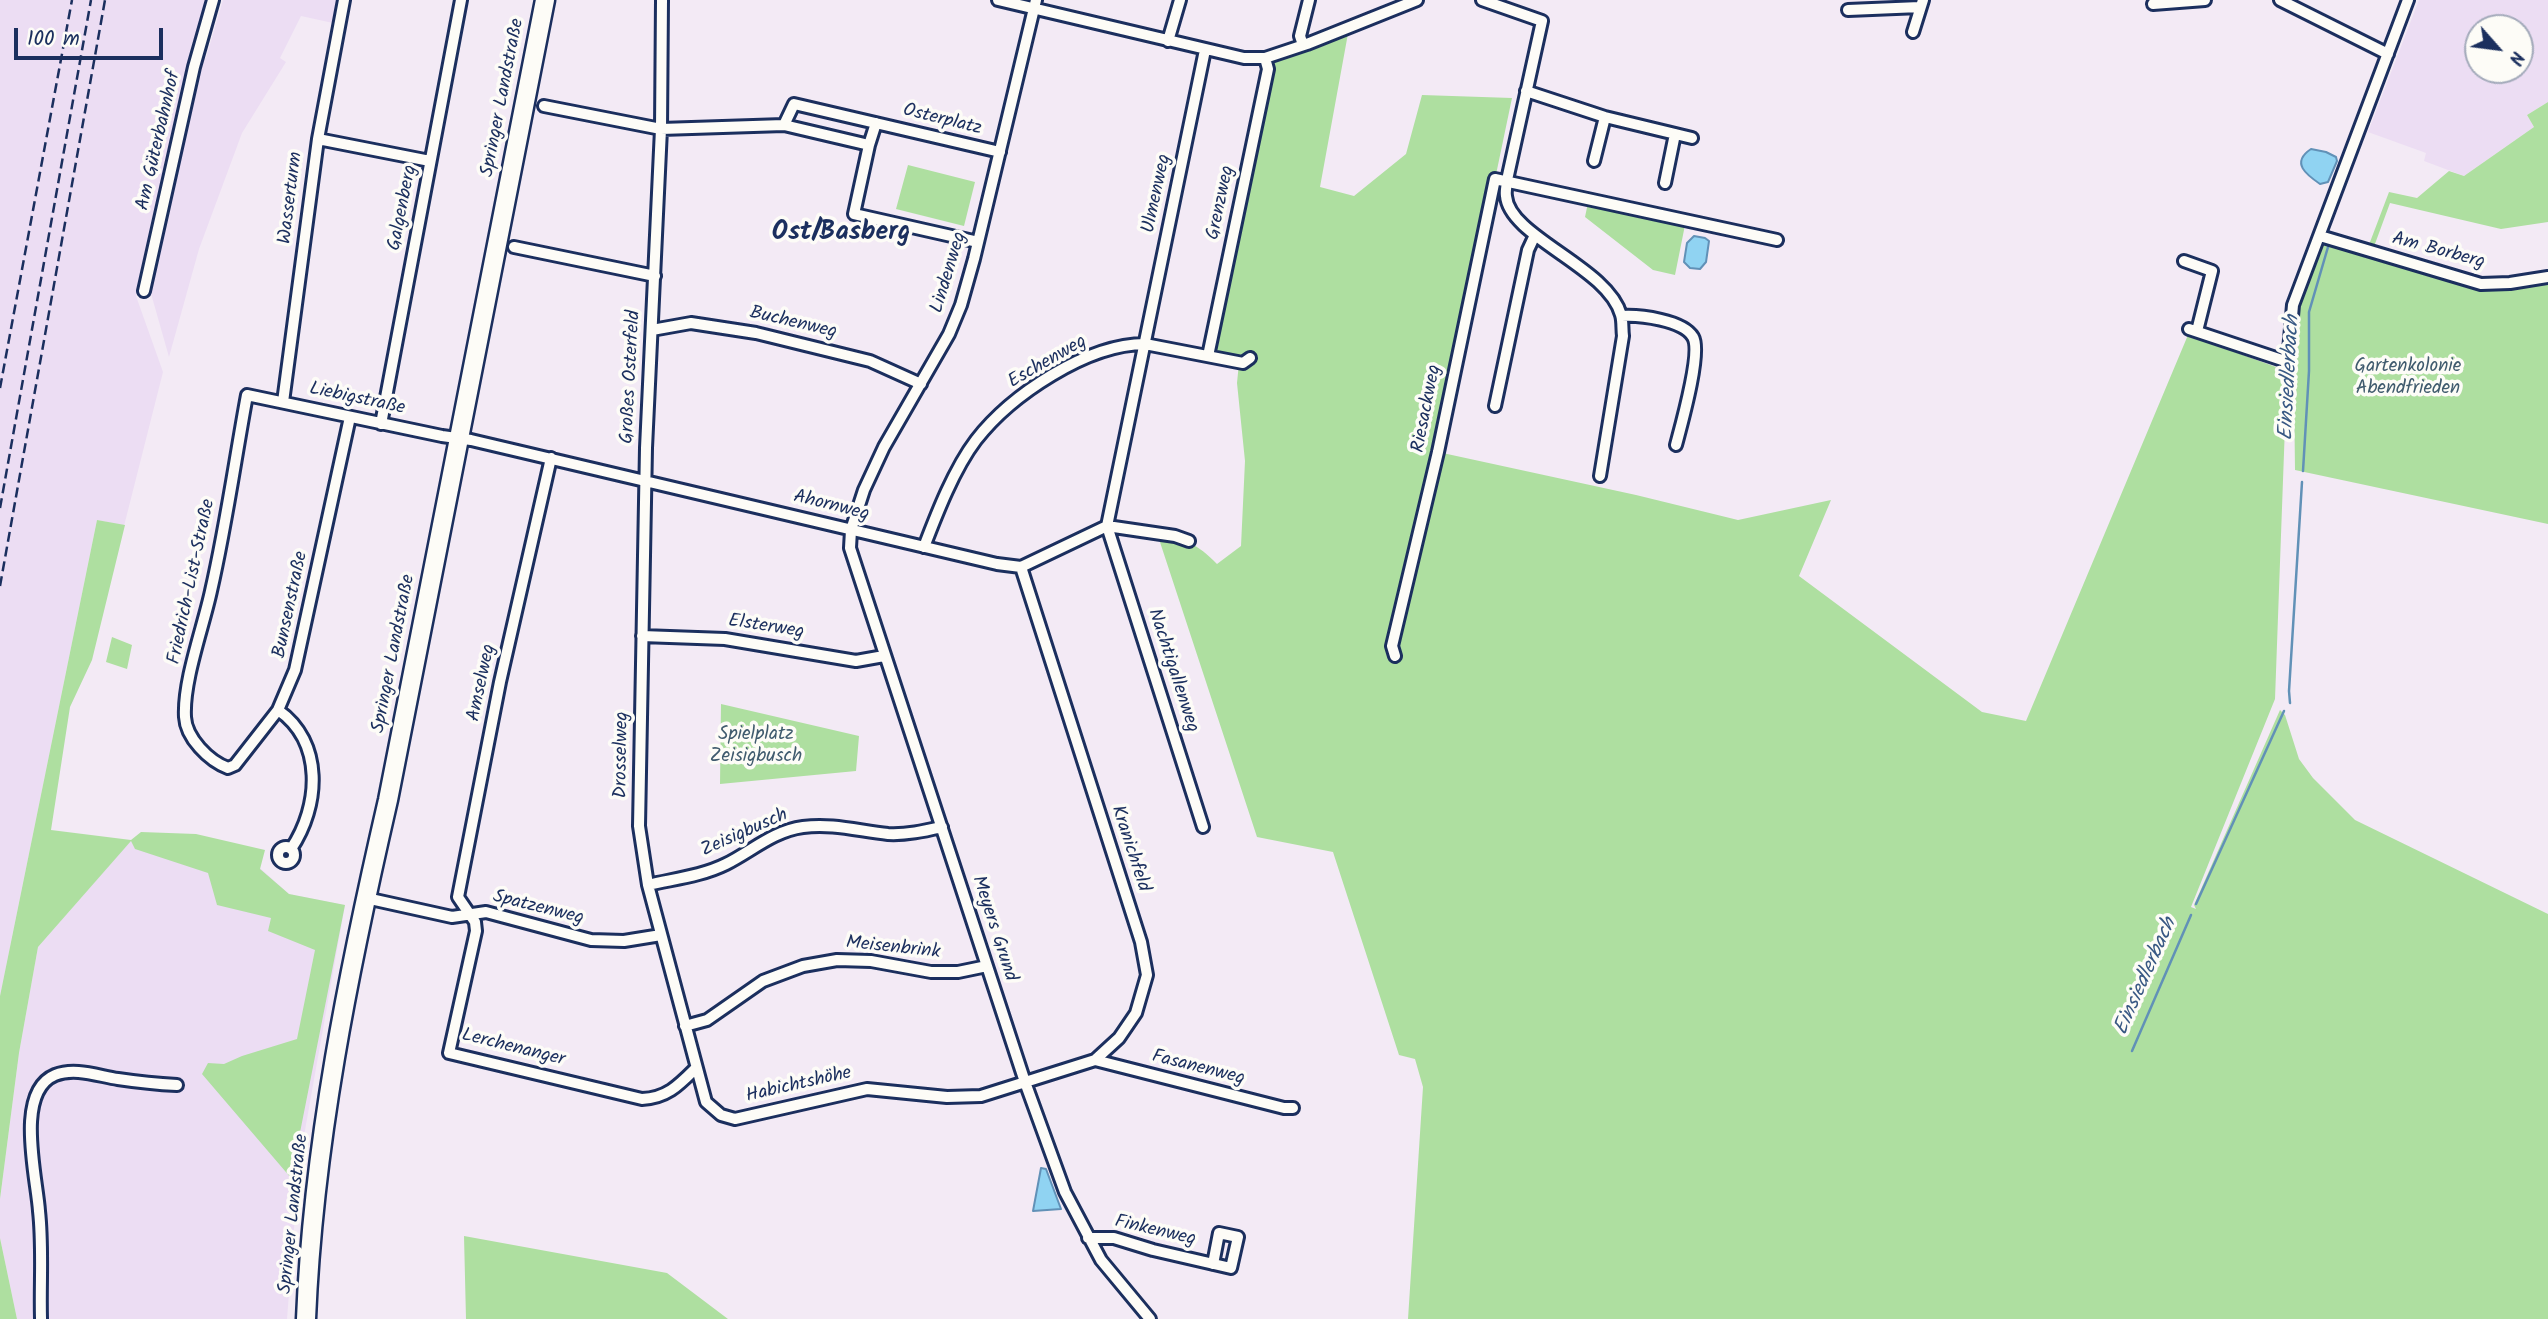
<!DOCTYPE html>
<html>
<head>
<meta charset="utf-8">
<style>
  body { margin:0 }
  #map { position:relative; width:2548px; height:1319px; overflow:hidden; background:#f3eaf5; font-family:Kalam,sans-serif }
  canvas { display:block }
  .north { position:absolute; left:2464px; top:14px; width:70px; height:70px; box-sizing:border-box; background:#fdfcf7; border:2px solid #a3aaba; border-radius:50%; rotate:118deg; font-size:19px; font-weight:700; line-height:28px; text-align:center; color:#1b2f5e }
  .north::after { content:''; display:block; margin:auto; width:24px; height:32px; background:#1b2f5e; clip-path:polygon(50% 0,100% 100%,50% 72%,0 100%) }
  .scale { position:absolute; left:14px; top:28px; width:149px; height:32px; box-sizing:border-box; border:4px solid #1b2f5e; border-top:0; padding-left:9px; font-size:21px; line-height:24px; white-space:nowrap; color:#1b2f5e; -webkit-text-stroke:5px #fdfcf7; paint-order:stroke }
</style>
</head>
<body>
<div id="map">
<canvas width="2548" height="1319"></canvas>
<div class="north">N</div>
<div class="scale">100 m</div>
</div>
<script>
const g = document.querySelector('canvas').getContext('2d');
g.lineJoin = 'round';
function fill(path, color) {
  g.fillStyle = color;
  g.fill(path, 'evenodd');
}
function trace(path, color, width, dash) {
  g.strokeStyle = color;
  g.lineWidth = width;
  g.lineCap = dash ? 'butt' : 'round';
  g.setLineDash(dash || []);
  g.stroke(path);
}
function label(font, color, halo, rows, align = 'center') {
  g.font = font + ' Kalam,sans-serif';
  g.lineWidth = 7;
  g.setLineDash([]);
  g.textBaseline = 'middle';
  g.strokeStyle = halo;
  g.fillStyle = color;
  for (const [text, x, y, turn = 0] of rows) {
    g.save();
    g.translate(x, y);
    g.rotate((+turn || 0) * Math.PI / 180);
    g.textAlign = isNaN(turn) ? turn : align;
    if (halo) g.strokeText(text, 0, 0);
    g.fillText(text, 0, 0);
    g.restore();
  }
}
fill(new Path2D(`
  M0 0H207L188 66 136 296 163 372 124 526 97 520 0 996Z
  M223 0H338L333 23 301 16 280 58 286 62 242 133 199 249 169 357 150 290 202 58H206Z
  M2419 0H2548V102L2527 115 2534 127 2464 176 2424 161 2426 153 2368 132ZM2478 28H2520V70H2478Z
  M131 840 260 868 289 894 345 905 299 1164 287 1319H17L0 1238V1199L19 1053 38 947Z`), '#ecddf3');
fill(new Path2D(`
  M1349 28 1320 187 1354 196 1406 154 1422 95 1512 98 1438 452 1636 495 1738 520 1831 500 1799 576 1982 712 2026 721 2188 335 2287 371 2275 699 2191 907 2196 909 2194 905 2280 710 2285 715 2299 759 2313 778 2355 820 2548 914V1319H1408L1423 1087 1415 1059 1399 1055 1333 852 1257 837 1157 533C1185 540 1197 543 1217 564L1241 546 1245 461 1237 383 1239 363 1208 356 1265 58Z
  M2548 102V222L2501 229 2390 203 2372 252 2481 284 2548 277V524L2295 470 2294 389 2297 312 2320 246 2342 243 2367 250 2389 192 2417 198 2449 171 2464 176 2534 127 2527 115Z
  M908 165 975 182 964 226 896 209Z
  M1589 198 1686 220 1675 275 1653 270 1585 217Z
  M97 520 125 525 92 660 70 707 51 830 131 840 141 832 196 834 265 850 260 869 289 894 345 905 291 1178 202 1074 208 1063 224 1064 242 1056 297 1039 315 950 268 931 271 918 217 905 208 873 135 849 131 841 38 947 19 1053 0 1199V996Z
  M112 637 132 645 127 669 106 662Z
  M721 704 859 736 856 771 720 784Z
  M464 1236 667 1273 728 1319H466Z
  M0 1238 17 1319H0Z`), '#aedfa0');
const water = new Path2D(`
  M2311 149 2326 152 2336 157 2337 161 2328 182 2320 184C2307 175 2290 163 2311 149Z
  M1694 236 1705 238 1709 241 1706 262 1700 269 1690 268 1684 262 1687 243Z
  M1041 1168 1046 1169 1061 1209 1033 1211Z`);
fill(water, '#90d3f2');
trace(water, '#6191b7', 2);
trace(new Path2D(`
  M2303 471 2309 371V312L2328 247
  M2290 703 2289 691 2302 482
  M2196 904 2284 711
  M2132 1051 2191 915`), '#6191b7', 2.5);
const minor = new Path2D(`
  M662 0 661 129 646 448 639 826 648 885 706 1102 721 1115 735 1119 867 1089 947 1097 981 1096 1095 1060 1119 1038 1136 1013 1147 975 1141 942 1021 567
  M998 0 1244 58H1265L1307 44 1417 0
  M1036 0 974 259 961 305 949 334 884 447 864 490 851 530 850 548 1025 1082 1065 1192 1101 1260 1150 1319
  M1482 0 1542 21 1507 180C1507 185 1505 191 1506 196 1509 237 1608 267 1621 315 1623 321 1622 329 1623 336L1600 476
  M2280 0 2388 54
  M2153 4 2205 0
  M1848 10 1920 7
  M1913 32 1923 0
  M1168 41 1180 0
  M1303 45 1300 36 1309 0
  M1526 91 1605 117 1692 138
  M544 106 661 129 784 125 869 145 876 123
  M784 125 794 104 1000 152
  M318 139 430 161
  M869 145 854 214 978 242
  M1594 161 1605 117
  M1665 183 1675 134
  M2320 236 2481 284 2510 283 2548 277
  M514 247 655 276
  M2184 261 2212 271 2197 331
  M144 291 194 67 213 0
  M1622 316C1640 315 1683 320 1693 337 1702 352 1681 426 1676 445
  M2189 329 2288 362 2293 305 2408 0
  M652 330 691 323 756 333 870 361 921 384
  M1208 356 1268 69 1265 58
  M283 402 318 139 344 0
  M1495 406 1528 250 1535 235
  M350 417 295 670 278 710 235 765 228 768C209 761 186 738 185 717 183 681 203 628 211 591 226 526 235 460 247 395L442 436 471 440 997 564 1021 567 1107 526 1175 536 1189 541
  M381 424 461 0
  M551 458 500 682 458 897 475 922 476 931 449 1053 642 1099C667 1098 679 1085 696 1068
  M924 547C937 513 954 469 976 440 1011 395 1087 344 1145 344L1243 363 1250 358
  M642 636 725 639 856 661 884 656
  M1395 656 1392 646 1438 452 1495 179 1777 240
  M278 710C324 742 320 806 291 849
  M1203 827 1107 526 1205 50
  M278 855a8 8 0 1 1 16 0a8 8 0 1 1-16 0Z
  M648 885C673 879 702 876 726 864 752 851 773 831 803 827 832 823 859 831 888 834 906 835 924 831 942 827
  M366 898 452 917 486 912 591 940 624 941 661 935
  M685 1026 707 1020 763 981 803 966 837 960 871 961 931 972H958L987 966
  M1095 1060 1284 1108H1293
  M1088 1238H1114L1153 1250 1231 1268 1238 1237 1219 1233 1213 1264
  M41 1319C40 1283 43 1247 39 1211 37 1178 14 1092 55 1075 75 1067 98 1076 118 1079 138 1082 157 1084 177 1085`);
const primary = new Path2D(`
  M306 1319C313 1145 349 969 388 800L545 0`);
trace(minor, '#1b2f5e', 16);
trace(primary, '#1b2f5e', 23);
trace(minor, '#fdfcf7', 10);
trace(primary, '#fdfcf7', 18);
trace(new Path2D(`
  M0 388 72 0
  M0 508 91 0
  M0 586 105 0`), '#1b2f5e', 2.5, [10, 5]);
label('19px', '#1b2f5e', '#fdfcf7', [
  ["Springer Landstraße",504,98,-79],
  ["Osterplatz",942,121,14],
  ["Am Güterbahnhof",160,141,-77],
  ["Ulmenweg",1158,194,-78],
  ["Wasserturm",292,198,-83],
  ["Grenzweg",1222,203,-78],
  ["Galgenberg",404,208,-79],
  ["Am Borberg",2438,252,15],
  ["Lindenweg",950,273,-73],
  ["Buchenweg",793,324,13],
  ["Eschenweg",1048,363,-30],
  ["Großes Osterfeld",632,377,-87],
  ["Liebigstraße",357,400,12],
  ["Riesackweg",1428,409,-79],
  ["Ahornweg",831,507,14],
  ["Friedrich-List-Straße",193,582,-78],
  ["Bunsenstraße",292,605,-78],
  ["Elsterweg",766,628,9],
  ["Springer Landstraße",395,654,-79],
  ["Nachtigallenweg",1172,671,72],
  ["Amselweg",483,683,-78],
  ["Drosselweg",623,755,-89],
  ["Zeisigbusch",745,834,-24],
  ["Kranichfeld",1129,849,72],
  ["Spatzenweg",538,909,14],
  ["Meyers Grund",993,929,72],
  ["Meisenbrink",893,949,6],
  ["Lerchenanger",513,1049,14],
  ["Fasanenweg",1198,1069,14],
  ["Habichtshöhe",799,1086,-13],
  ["Springer Landstraße",295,1214,-84],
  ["Finkenweg",1155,1232,13]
]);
label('19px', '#405b6e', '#fdfcf7', [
  ["Gartenkolonie",2408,368],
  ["Abendfrieden",2408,390],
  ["Spielplatz",756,736],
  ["Zeisigbusch",756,758]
]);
label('italic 21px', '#385883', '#fdfcf7', [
  ["Einsiedlerbach",2291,378,-87],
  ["Einsiedlerbach",2147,977,-66]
]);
label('bold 26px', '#1b2f5e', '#fdfcf7', [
  ["Ost/Basberg",841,235]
]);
</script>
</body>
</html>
